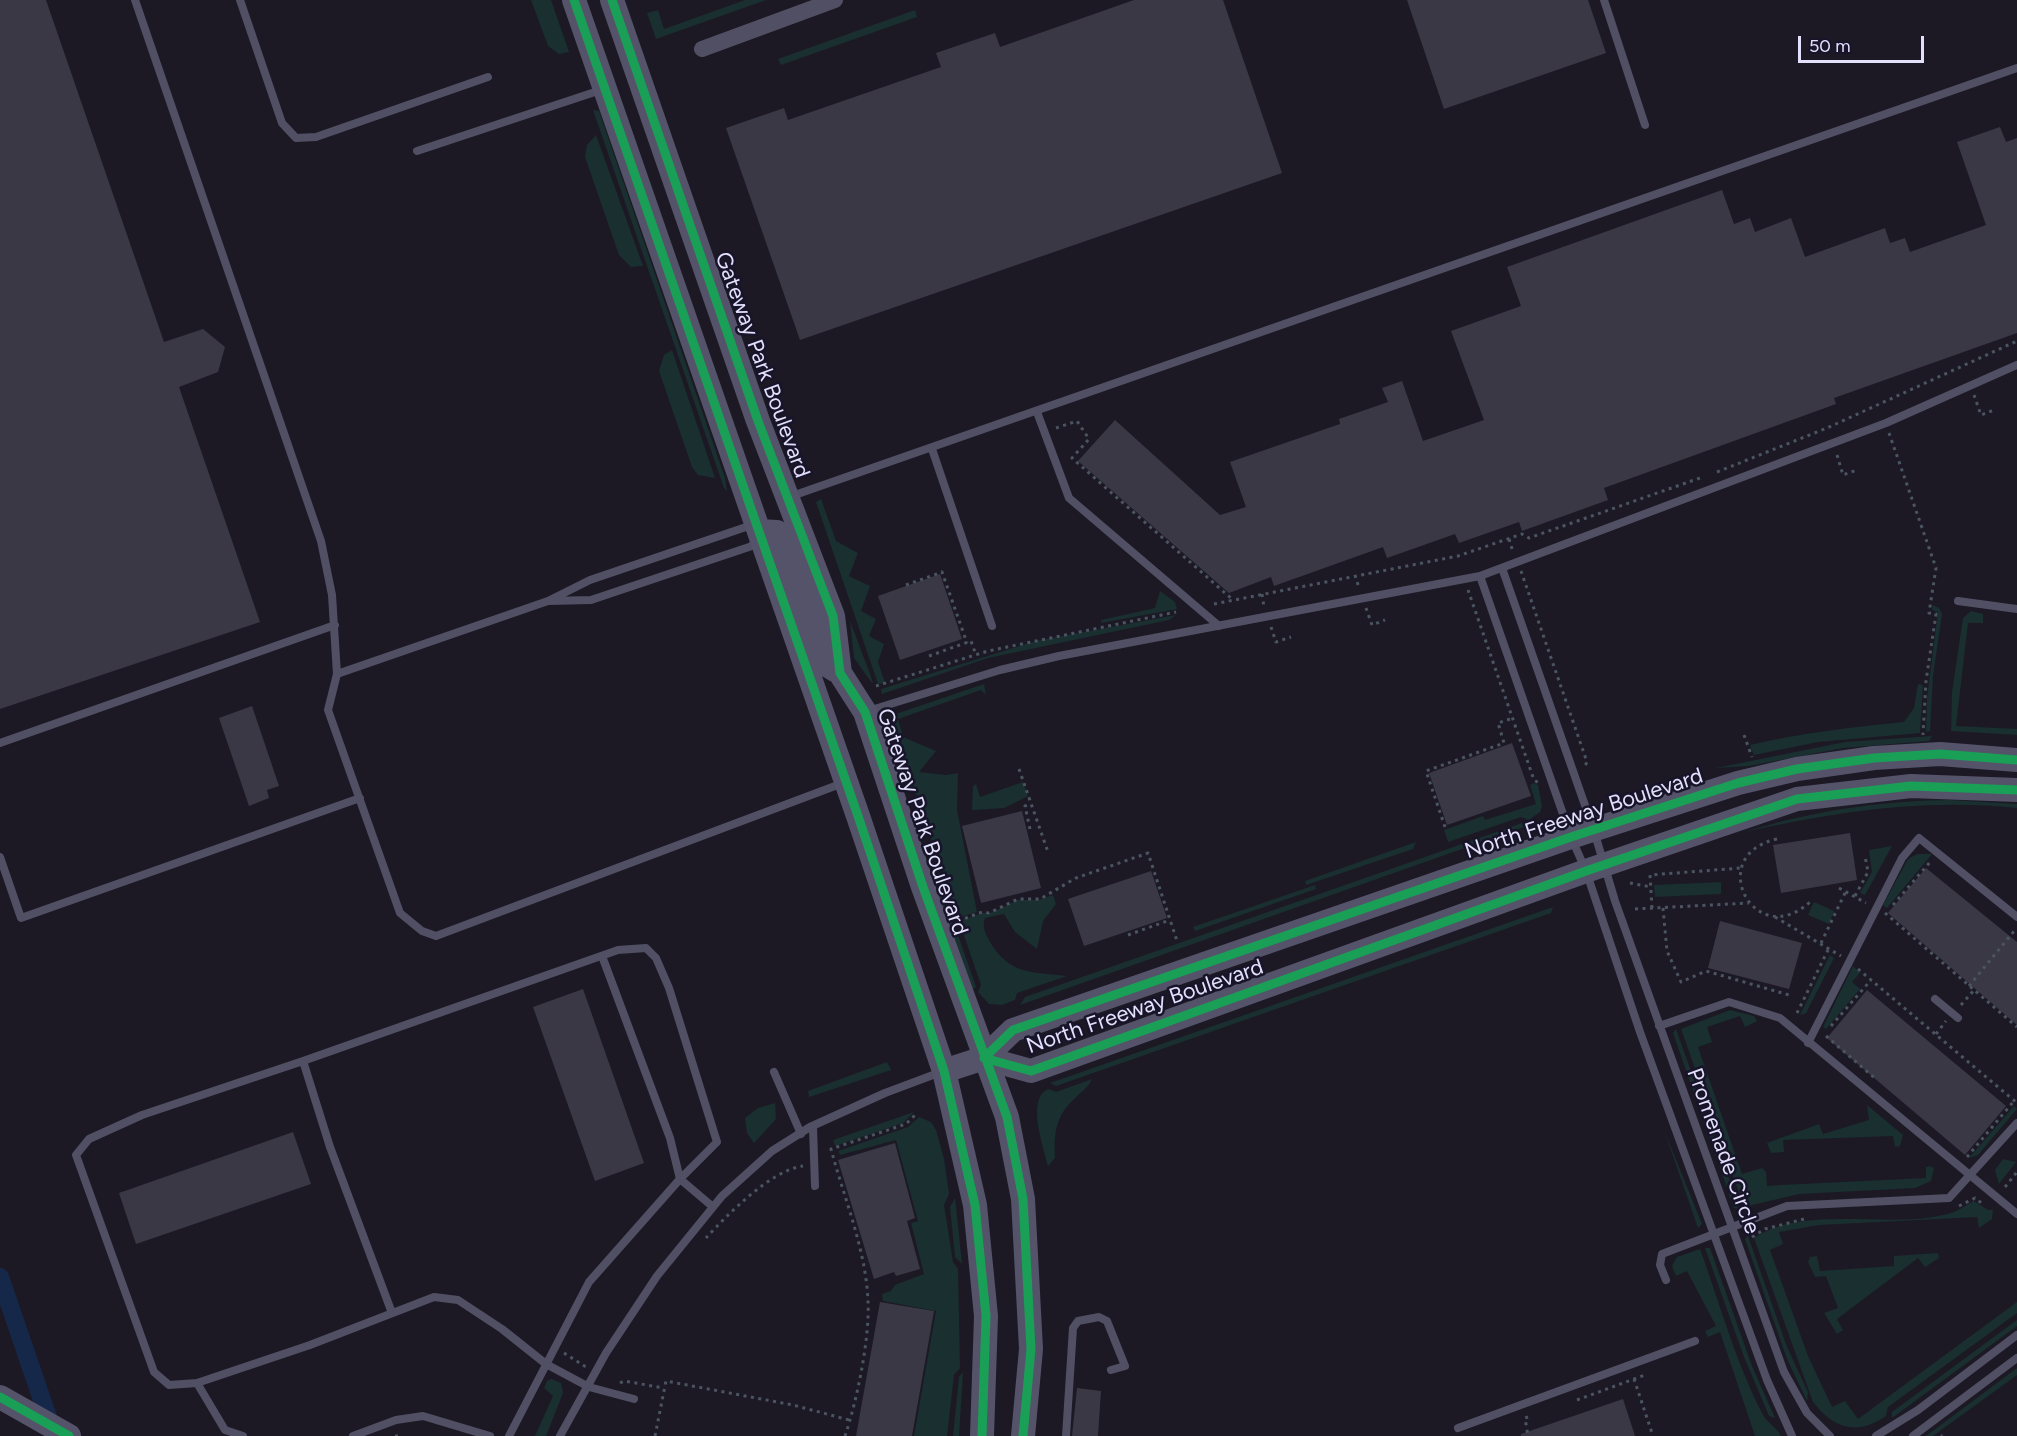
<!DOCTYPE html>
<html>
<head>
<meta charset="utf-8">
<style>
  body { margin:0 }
  #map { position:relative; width:2017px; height:1436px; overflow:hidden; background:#1c1925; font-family:Figtree,sans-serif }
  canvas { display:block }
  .scale { position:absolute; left:1798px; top:36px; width:126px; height:27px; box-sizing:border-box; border:3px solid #e3e0fc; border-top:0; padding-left:8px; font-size:18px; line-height:21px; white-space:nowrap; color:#e3e0fc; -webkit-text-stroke:4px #18142a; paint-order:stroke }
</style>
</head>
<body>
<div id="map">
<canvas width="2017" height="1436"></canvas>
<div class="scale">50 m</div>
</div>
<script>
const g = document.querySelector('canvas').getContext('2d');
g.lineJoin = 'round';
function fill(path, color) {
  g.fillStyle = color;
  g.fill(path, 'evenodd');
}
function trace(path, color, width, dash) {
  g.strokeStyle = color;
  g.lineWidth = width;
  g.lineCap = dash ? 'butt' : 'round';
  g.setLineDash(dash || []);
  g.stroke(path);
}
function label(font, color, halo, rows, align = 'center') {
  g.font = font + ' Figtree,sans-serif';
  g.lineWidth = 5;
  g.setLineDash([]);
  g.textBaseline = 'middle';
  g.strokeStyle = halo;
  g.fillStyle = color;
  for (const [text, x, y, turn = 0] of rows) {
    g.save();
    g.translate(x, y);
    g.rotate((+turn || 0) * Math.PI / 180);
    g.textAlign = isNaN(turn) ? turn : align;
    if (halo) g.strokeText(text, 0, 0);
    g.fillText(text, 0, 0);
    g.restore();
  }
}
fill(new Path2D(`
  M531 0H551L569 52 559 54 548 46Z
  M745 0H766L656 39 647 13 658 10 664 29Z
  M915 10 917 17 781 65 778 59Z
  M593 110 599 111 725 478 727 491 724 488Z
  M596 135 643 266 631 267 619 255 585 157 587 145Z
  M672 350 715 478 698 475 692 467 659 371 664 355Z
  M821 499 836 541 858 553 849 576 870 586 861 611 876 619 869 636 884 644 878 662 885 683 878 684 816 502Z
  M1160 591 1175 602 1177 609 1101 623V620L1155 608Z
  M1933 605 1939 608 1942 614 1933 676 1930 731 1926 732 1927 698 1938 612 1932 610Z
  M1971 611 1983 614V623H1968L1956 726 2017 729V735L1951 731 1952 692 1963 618Z
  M1176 615 1169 620 988 658 882 694 881 689 1036 641Z
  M850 621 873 682 872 683 854 658Z
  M984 684 986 695 981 690 898 719 903 737 936 751 919 772 946 775 958 773 957 810 977 912 958 918 890 716Z
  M1918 684 1923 685 1920 733 1818 742 1754 755 1750 745C1801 733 1853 727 1904 722L1914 708Z
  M1932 736 1929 741 1843 748 1749 766 1716 768 1845 742Z
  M1023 782 1028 796 1004 808 972 810 973 786 976 784 980 797Z
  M1534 783 1538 785 1542 806 1540 812 1529 820 1521 817 1448 842 1444 830 1483 816 1485 820 1536 804 1530 785Z
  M1950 800 2017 804V808C1925 798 1833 812 1744 832 1814 811 1876 801 1950 800Z
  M1522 823 1527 826 1020 1005 1025 997Z
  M1416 842 1413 849 1306 885 1305 881Z
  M1892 846 1865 895 1860 893 1872 872 1869 850Z
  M1917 854H1932L1887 908 1883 905 1908 859Z
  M936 871 976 987 971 991 938 893Z
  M1721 882V894L1655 897 1654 885Z
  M1315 885 1316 889 1195 931 1193 927Z
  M1053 895 1056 904 1043 921 1037 949 1015 932 1004 914 985 918C982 926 985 933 989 940 1008 975 1033 972 1067 976L1017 993 1015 1000 1002 1005 989 1004 978 992 981 985 959 921 982 913H990L1018 900H1039Z
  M1814 902 1834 911 1829 924 1808 915Z
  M1553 907 1551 913 1056 1086 1050 1083Z
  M1830 955 1834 958 1806 1013 1800 1015Z
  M1853 966 1860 973 1852 982 1860 989 1826 1029 1823 1027Z
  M1730 1010 1754 1016 1757 1021 1745 1027 1740 1016 1707 1027 1712 1042 1698 1047 1742 1174 1762 1168 1766 1172 1767 1186 1781 1185 1926 1178V1167L1930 1166 1934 1168 1931 1181 1915 1188 1799 1194 1744 1207 1681 1029Z
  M1676 1029 1740 1209 1734 1208 1673 1033Z
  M887 1062 891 1070 809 1097 808 1091Z
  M1092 1079C1087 1089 1081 1092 1073 1100 1055 1117 1054 1135 1055 1158L1048 1166C1044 1148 1025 1097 1049 1089L1056 1092Z
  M775 1103 776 1119 754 1143 747 1133 745 1118 758 1108Z
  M1867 1105 1903 1135 1900 1146 1895 1147 1893 1136 1783 1140 1784 1152 1771 1153 1767 1143 1819 1124 1823 1134 1869 1120Z
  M2014 1106 2017 1109 1978 1155 1969 1158Z
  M914 1112 903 1123 835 1146 833 1140Z
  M919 1117 931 1122 936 1130 944 1159 949 1194 944 1205 953 1262 958 1269 960 1368 954 1375 947 1436H914L936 1311 883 1301 882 1294 891 1291 895 1285 924 1274 911 1223 918 1221 896 1140 840 1155 838 1151 908 1127Z
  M1664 1130 1702 1224 1698 1228Z
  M2003 1159 2016 1162 1999 1184 1995 1170Z
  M955 1198 962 1264 955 1257 950 1207Z
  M1974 1201 1988 1210H1993L1992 1219 1979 1228 1977 1217 1819 1225 1779 1232 1783 1244 1770 1250 1808 1356 1832 1407 1845 1401 1858 1419 2017 1302V1313L1888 1407 1886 1416C1857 1436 1834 1429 1813 1402L1754 1238C1808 1202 1895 1232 1954 1212 1961 1209 1968 1204 1974 1201Z
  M1748 1236 1787 1347 1808 1392 1807 1401 1787 1359 1745 1239Z
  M1705 1248H1710L1752 1366 1775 1418 1769 1416 1744 1357Z
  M1700 1249C1720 1304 1736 1363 1763 1415 1768 1423 1776 1427 1781 1436H1755L1720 1332 1708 1337 1705 1331 1716 1326 1687 1271 1676 1276 1672 1266 1677 1257Z
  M1938 1253 1939 1258 1925 1267 1918 1258 1837 1319 1843 1330 1837 1334 1824 1313 1838 1308 1826 1276 1815 1277 1808 1262 1810 1257 1817 1256 1820 1271 1894 1266V1256Z
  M2017 1320V1326L1892 1418V1412Z
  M2017 1368V1375L1933 1436H1926Z
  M963 1372 959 1436H953L959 1377Z
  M551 1379 561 1383 563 1393 546 1436H535L553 1396 544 1388 547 1381Z`), '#192f30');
trace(new Path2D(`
  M0 1277 53 1432`), '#162849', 18);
fill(new Path2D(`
  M0 0H46L164 342 203 329 225 347 218 372 179 387 260 622 0 709Z
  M1134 0H1223L1282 173 800 340 726 128 784 108 788 120 941 67 936 53 995 33 1000 47Z
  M1407 0H1588L1606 53 1444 109Z
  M2000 127 2006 142 2017 138V333L1834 398 1836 404 1604 488 1608 500 1522 531 1519 522 1459 543 1455 534 1387 558 1383 547 1274 586 1271 577 1229 593 1078 461 1115 420 1220 515 1246 507 1230 462 1340 424 1339 419 1388 402 1382 388 1402 381 1423 441 1484 420 1451 331 1521 306 1507 267 1722 190 1734 224 1750 218 1755 232 1791 218 1805 257 1885 228 1890 243 1905 238 1910 252 1986 225 1957 142Z
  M940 574 962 639 900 660 878 596Z
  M252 706 279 786 267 790 269 798 249 806 219 718Z
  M1512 743 1531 796 1447 825 1429 773Z
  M1022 811 1041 888 981 903 962 826Z
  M1850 833 1857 880 1781 893 1773 845Z
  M1926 868 2017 942V1025L1888 913Z
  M1151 871 1167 918 1084 946 1068 899Z
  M1720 921 1802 943 1789 989 1708 968Z
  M583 989 644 1163 595 1181 533 1007Z
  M1867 990 2006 1106 1965 1155 1827 1038Z
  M293 1132 311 1184 136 1244 119 1193Z
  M895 1143 915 1218 907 1221 920 1269 896 1276 894 1272 874 1279 838 1160Z
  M880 1302 934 1311 912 1436H856Z
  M1077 1388 1101 1391 1098 1436H1072Z
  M1623 1399 1635 1436H1521V1434Z`), '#3b3846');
trace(new Path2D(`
  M1974 395 1981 415 1994 410
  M1056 428 1077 421 1089 439 1072 458 1233 600
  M1889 433 1936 568 1929 613 1936 614 1926 681 1923 735
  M1837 455 1843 475 1857 470
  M1717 472 1827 428 2017 341
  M1509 539 1513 552
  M1521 571 1587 762 1585 766
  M1355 575 1359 588
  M906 585 942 572 967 643
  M1468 590 1534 780 1539 783
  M1262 594 1264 607
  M1214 604 1458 556 1522 534 1529 538 1700 478
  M1366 608 1372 625 1385 620
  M1271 627 1276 642 1291 637
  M929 656 971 641 976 655
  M876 686 988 651 1176 612
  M1744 735 1752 757
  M1019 769 1048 852
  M1445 827 1426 771 1504 743 1498 723 1513 718
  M1030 829 1025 806 1031 804
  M1777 839C1703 855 1755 954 1811 901
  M1630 883 1651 887
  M1839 888 1866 903
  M1855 896 1868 872 1865 856
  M1893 905 1930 862
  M1652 908 1650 875 1741 868
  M1663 908 1667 951 1681 982 1706 971 1789 995
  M1635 909 1749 903
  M1885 913 2017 1027
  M1775 917 1841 956
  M958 921 982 912 989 913 1018 899H1040L1076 878 1148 853 1177 941
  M1128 935 1170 920
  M1821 943 1846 891
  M1858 969 2017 1103
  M1969 986 2015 930
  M1961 1005 1974 990
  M1797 1013 1829 948
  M1831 1026 1871 980
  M1936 1034 1946 1021
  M1826 1036 1877 1080
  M1967 1157 2014 1101
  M2005 1187 2017 1172
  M1959 1206 1975 1198 1984 1205
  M1752 1237 1765 1229 1804 1219
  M706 1238C727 1215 771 1170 803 1166
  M564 1353 586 1367
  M1634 1379 1653 1436
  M620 1383 624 1381 664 1388
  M1577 1400 1645 1375
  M1528 1417 1525 1418 1528 1436
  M1941 1435 1942 1436
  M395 1436H399
  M655 1436 666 1381 793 1405 849 1420
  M845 1436C857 1401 870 1337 868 1301 866 1250 844 1198 831 1149L906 1124 916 1114`), '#4b5562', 3, [3, 4.5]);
trace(new Path2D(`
  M135 0 321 541 332 595 337 674 328 710 400 913 422 931 436 936 843 783
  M240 0 282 123 296 138 316 137 488 77
  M1604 0 1645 125
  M417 151 604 89
  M1037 412 1069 498 1219 626
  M932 449 992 626
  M789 497 2017 68
  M1502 568 1594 831 1615 901 1784 1372 1807 1413 1830 1436
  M1480 576 1571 837 1586 871 1640 1032 1767 1380 1792 1436
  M548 601 591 600 752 546 755 539
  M1958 601 2017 609
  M337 674 548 601 590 580 746 527 754 530
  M868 711 1000 670 1059 656 1480 576 1886 423 2017 365
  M0 743 335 625
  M0 857 21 918 360 798
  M602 956 670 1138 680 1179 713 1207
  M1935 999 1958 1018
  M1659 1026 1729 1002 1780 1018 2017 1214
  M1808 1043 1902 858 1919 838 2017 917
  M774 1072 801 1134
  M813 1127 815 1186
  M1666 1280 1660 1265 1662 1254 1787 1206 1949 1198 2017 1123
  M392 1313 330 1147 303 1061 618 950 646 948 656 958 669 988 717 1142 680 1179 589 1282 509 1436
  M197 1383 169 1385 154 1372 76 1155 89 1139 142 1115 303 1061
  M1458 1428 1695 1341
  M243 1436 225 1430 197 1383 310 1345 434 1297 458 1300 502 1329 546 1364 589 1387 634 1399
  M353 1436 396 1420 423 1416 490 1436
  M560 1436 606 1353 657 1276 722 1196 772 1151 810 1127 885 1093 941 1072
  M1066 1436 1073 1328 1078 1321 1099 1317 1107 1321 1125 1366 1111 1370
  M1876 1436 1918 1410 2017 1335
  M1913 1436 2017 1358`), '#514f64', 8);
trace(new Path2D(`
  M702 49 835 0`), '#514f64', 16);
trace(new Path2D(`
  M574 0 858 816 944 1071 975 1205 986 1316 982 1436
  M612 0 758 421 833 616 840 673 865 712 923 887 1007 1117 1023 1199 1031 1349 1023 1436
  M759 531 777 532 784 542 827 665 835 670
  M984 1058 1031 1071 1586 871 1797 799 1911 786 2017 790
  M944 1071 984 1058 1013 1030 1571 837 1738 783 1797 769 1874 758 1940 754 2017 760
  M0 1397 69 1436`), '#54536a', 24);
trace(new Path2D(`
  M574 0 858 816 944 1071 975 1205 986 1316 982 1436
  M612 0 758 421 833 616 840 673 865 712 923 887 1007 1117 1023 1199 1031 1349 1023 1436
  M984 1058 1013 1030 1571 837 1738 783 1797 769 1874 758 1940 754 2017 760
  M984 1058 1031 1071 1586 871 1797 799 1911 786 2017 790
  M0 1397 69 1436`), '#1a9f57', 9);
label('22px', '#e3e0fc', '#18142a', [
  ["Gateway Park Boulevard",762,365,70],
  ["North Freeway Boulevard",1584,814,-18],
  ["Gateway Park Boulevard",922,822,71],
  ["North Freeway Boulevard",1145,1007,-19],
  ["Promenade Circle",1723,1151,70]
]);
</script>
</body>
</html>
